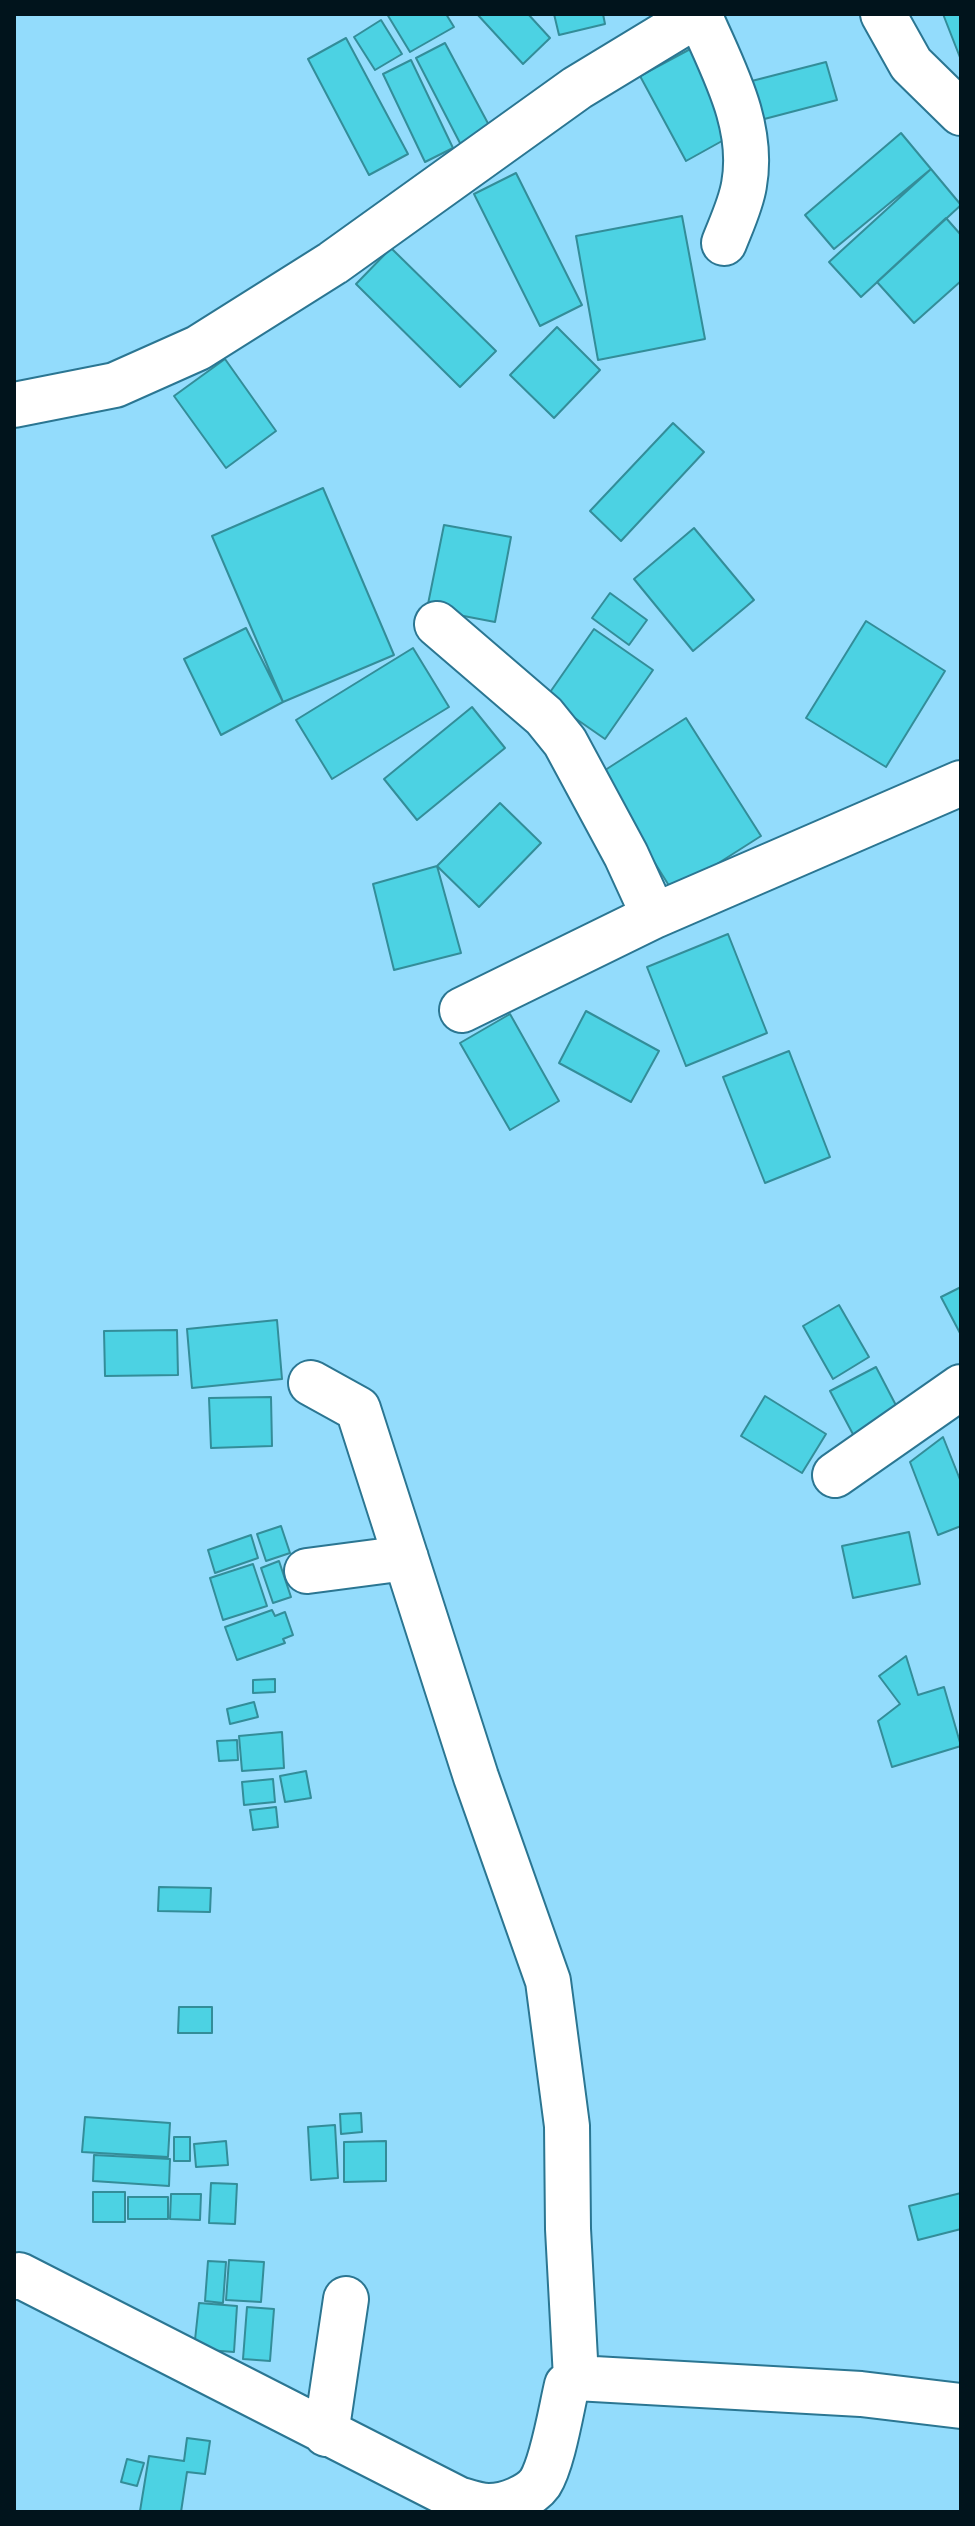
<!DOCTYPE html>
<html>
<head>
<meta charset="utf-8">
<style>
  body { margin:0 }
  #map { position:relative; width:975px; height:2526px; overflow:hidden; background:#93dcfc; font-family:"Source Serif 4",serif }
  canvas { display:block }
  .frame { position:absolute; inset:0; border:16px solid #01141c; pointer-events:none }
</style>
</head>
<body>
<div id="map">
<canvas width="975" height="2526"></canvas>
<div class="frame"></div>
</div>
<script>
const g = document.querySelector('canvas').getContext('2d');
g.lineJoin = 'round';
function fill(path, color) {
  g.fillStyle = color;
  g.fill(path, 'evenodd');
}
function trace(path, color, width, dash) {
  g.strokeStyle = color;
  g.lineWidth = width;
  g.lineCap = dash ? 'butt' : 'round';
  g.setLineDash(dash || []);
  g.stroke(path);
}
const building = new Path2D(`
  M387 14H446L454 27 410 52Z
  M477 14H528L550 38 523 64Z
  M554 14H603L605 24 559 35Z
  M943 14H961V60Z
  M381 20 402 54 375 70 354 37Z
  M346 38 408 154 369 175 308 59Z
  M445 43 491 129 461 145 416 58Z
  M694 47 740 131 686 161 640 76Z
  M411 60 453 148 425 162 383 74Z
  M826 62 837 100 749 123 740 84Z
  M901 133 931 169 834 249 805 215Z
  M931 169 961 205 861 297 829 262Z
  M516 173 582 305 540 326 474 194Z
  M682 216 705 339 598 360 576 236Z
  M946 218 961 235V281L914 323 877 282Z
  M391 248 496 351 460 387 356 284Z
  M557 327 600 370 554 418 510 375Z
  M225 359 276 431 226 468 174 396Z
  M673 423 704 452 621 541 590 511Z
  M323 488 394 655 283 702 212 536Z
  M444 525 511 537 495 622 427 609Z
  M694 528 754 600 693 651 634 579Z
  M610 593 647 620 629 645 592 618Z
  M866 621 945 671 886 767 806 718Z
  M246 628 283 702 221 735 184 659Z
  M594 629 653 670 605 739 546 698Z
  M413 648 449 707 332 779 296 720Z
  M472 707 505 748 417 820 384 779Z
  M686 718 761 836 673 892 599 774Z
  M500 803 541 843 479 907 437 866Z
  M437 866 461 953 394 970 373 884Z
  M728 934 767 1033 686 1066 647 967Z
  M586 1011 659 1051 631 1102 559 1063Z
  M510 1014 559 1101 510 1130 460 1043Z
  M789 1051 830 1157 765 1183 723 1077Z
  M961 1287V1335L941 1297Z
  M839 1305 869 1357 833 1379 803 1326Z
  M277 1320 282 1379 192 1388 187 1329Z
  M177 1330 178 1375 105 1376 104 1331Z
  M876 1367 900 1413 855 1438 830 1391Z
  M765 1396 826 1434 802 1473 741 1436Z
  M271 1397 272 1446 211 1448 209 1398Z
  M943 1437 961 1482V1526L938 1535 910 1462Z
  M281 1526 290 1553 266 1561 257 1534Z
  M909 1532 920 1584 853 1598 842 1546Z
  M251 1535 258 1558 215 1573 208 1550Z
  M279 1561 291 1597 273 1603 261 1568Z
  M253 1564 267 1606 223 1620 210 1578Z
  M272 1610 275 1616 285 1612 293 1635 283 1639 285 1643 237 1660 225 1627Z
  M906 1656 918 1695 944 1687 961 1746 892 1767 878 1721 900 1704 879 1676Z
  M275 1679V1692L253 1693V1680Z
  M254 1702 258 1717 230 1724 227 1709Z
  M282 1732 284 1768 242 1771 239 1736Z
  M237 1740 238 1760 219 1761 217 1741Z
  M306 1771 311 1798 285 1802 280 1776Z
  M273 1779 275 1802 244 1805 242 1782Z
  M276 1807 278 1827 253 1830 250 1810Z
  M159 1887 211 1888 210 1912 158 1911Z
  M179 2007H212V2033H178Z
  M361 2113 362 2132 341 2134 340 2114Z
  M85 2117 170 2123 168 2157 82 2152Z
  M335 2125 338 2178 311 2180 308 2127Z
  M174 2137H190V2161H174Z
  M226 2141 228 2165 196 2167 194 2144Z
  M386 2141V2181L344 2182V2142Z
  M94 2155 170 2159 169 2186 93 2181Z
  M211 2183 237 2184 235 2224 209 2223Z
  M93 2192H125V2222H93Z
  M961 2193V2229L918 2240 909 2206Z
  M171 2194H201L200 2220 170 2219Z
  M128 2197H168V2219H128Z
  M229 2260 264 2262 261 2302 226 2300Z
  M208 2261 226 2262 223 2303 205 2301Z
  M199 2303 237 2306 234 2352 194 2349Z
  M247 2307 274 2309 270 2361 243 2359Z
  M187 2438 210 2441 205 2474 187 2472 181 2512 140 2511 149 2456 184 2461Z
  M127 2459 144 2463 137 2486 121 2482Z`);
fill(building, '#4cd2e3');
trace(building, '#338d99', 2);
const minor = new Path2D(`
  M699 14C722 68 755 124 744 185 741 204 731 225 724 243
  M883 14 911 64 961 113
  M14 405 115 385 198 348 333 263 577 88 699 14
  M437 624 544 716 565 742 626 855 654 916
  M462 1010 654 916 961 783
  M311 1383 358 1409 476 1777 548 1981 567 2126 568 2229 576 2378
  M835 1475 961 1387
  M307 1571 406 1558
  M14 2277 19 2275 458 2499C468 2502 479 2506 489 2506 505 2506 530 2497 540 2483 553 2462 561 2410 567 2385L576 2378 861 2394 961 2406
  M326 2434 346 2299`);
trace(minor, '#2b7692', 48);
trace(minor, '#fff', 44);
</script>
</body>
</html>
